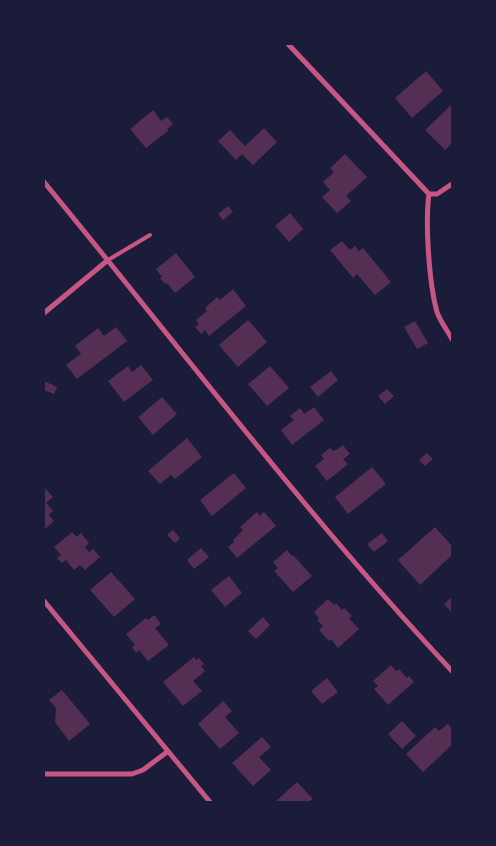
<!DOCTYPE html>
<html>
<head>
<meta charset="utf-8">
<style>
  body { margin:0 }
  #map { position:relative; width:496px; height:846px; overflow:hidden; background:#1b1b3a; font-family:"Fira Sans",sans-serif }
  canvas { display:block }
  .frame { position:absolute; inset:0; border:45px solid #1b1b3a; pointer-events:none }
</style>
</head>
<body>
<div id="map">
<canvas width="496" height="846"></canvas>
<div class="frame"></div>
</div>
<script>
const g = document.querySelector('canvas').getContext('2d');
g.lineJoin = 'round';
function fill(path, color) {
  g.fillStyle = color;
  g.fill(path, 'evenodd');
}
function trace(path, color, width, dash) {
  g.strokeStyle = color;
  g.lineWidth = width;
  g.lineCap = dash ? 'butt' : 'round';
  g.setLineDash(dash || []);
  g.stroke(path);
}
fill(new Path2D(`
  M426 71 443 91 412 118 395 98Z
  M452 104V143L445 150 425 130Z
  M153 110 161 121 167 117 173 124 167 129 169 130 146 148 130 129Z
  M264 128 277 142 253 165 242 154 236 160 218 141 230 130 245 146Z
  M345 154 367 177 346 196 351 201 337 213 322 197 330 190 323 182 334 172 330 168Z
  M228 206 233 212 223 220 218 214Z
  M290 213 303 229 289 242 275 226Z
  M342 241 350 250 355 246 359 251 363 248 391 282 375 295 357 274 353 278 330 250Z
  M176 253 195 277 175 293 167 283 165 284 160 278 162 277 156 269Z
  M233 289 246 306 209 336 205 330 201 334 195 327 199 324 196 320 207 311 205 308 217 297 220 300Z
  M248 320 267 342 238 367 219 345Z
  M415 321 428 343 417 349 404 327Z
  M116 327 127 341 77 379 66 365 81 354 75 346 98 328 104 336Z
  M141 365 153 380 124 402 108 381 128 366 132 372Z
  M270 366 289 388 267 406 248 384Z
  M331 371 338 380 318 397 310 387Z
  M44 381 57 387 54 394 44 390Z
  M387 389 394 396 385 404 378 396Z
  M162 397 177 414 153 435 138 417Z
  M314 407 324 420 292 445 281 430 294 420 290 416 300 408 304 414Z
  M187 438 202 457 175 479 171 475 160 484 148 471Z
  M343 445 350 454 343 459 348 464 327 481 315 466 324 459 321 455 330 448 333 451 336 450Z
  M427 453 433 459 425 466 419 460Z
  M372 467 386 484 348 514 335 497Z
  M234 473 246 488 212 516 200 500Z
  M45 488 53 497 46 503 53 511 49 515 54 521 44 530Z
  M257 512 260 516 264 512 276 526 237 558 228 547 234 542 233 540 243 530 240 527Z
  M435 527 452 546V555L420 585 398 560Z
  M173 530 180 538 175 543 167 535Z
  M72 532 77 537 81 533 89 543 85 547 89 552 93 549 100 557 85 570 80 565 74 570 66 560 62 563 57 558 61 555 54 547Z
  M382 533 388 541 374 552 367 544Z
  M201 548 209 557 194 569 187 560Z
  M287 550 292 556 293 555 312 576 293 592 274 571 278 568 273 562Z
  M111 572 135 599 114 617 90 590Z
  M229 576 242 593 225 607 211 590Z
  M452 597V613L444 604Z
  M328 599 334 605 336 603 342 610 344 608 352 616 349 618 359 629 338 648 331 639 329 641 319 630 323 626 317 620 319 618 314 612Z
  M154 615 161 624 155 628 169 645 148 661 139 650 136 653 132 647 135 645 126 634 146 618 148 620Z
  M263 617 270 625 256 639 248 631Z
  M194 657 196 660 199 658 204 664 201 666 205 671 193 681 202 691 183 706 163 682Z
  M391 665 396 671 399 669 407 678 409 676 414 682 388 705 374 689 378 686 373 681Z
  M327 678 338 692 322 704 311 691Z
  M62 690 90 724 69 741 55 722 56 708 49 700Z
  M223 701 232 711 225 717 239 733 220 749 198 724Z
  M402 721 416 736 402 749 388 734Z
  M448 724 452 729V745L423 772 406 754 435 727 439 731Z
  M262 737 271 747 259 757 271 770 253 786 232 763Z
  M297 782 313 799 310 801 311 802H275Z`), '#542f53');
trace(new Path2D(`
  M108 260 150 235`), '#c65784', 4);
trace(new Path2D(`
  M288 44 429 194
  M44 182C179 346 307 516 452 671
  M429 194C425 223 429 283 437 312 440 321 447 330 452 339
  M429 194H437L452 184
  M44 313 108 260
  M44 601 210 802
  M44 774H132L143 770 167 752`), '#c65784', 5);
</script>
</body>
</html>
